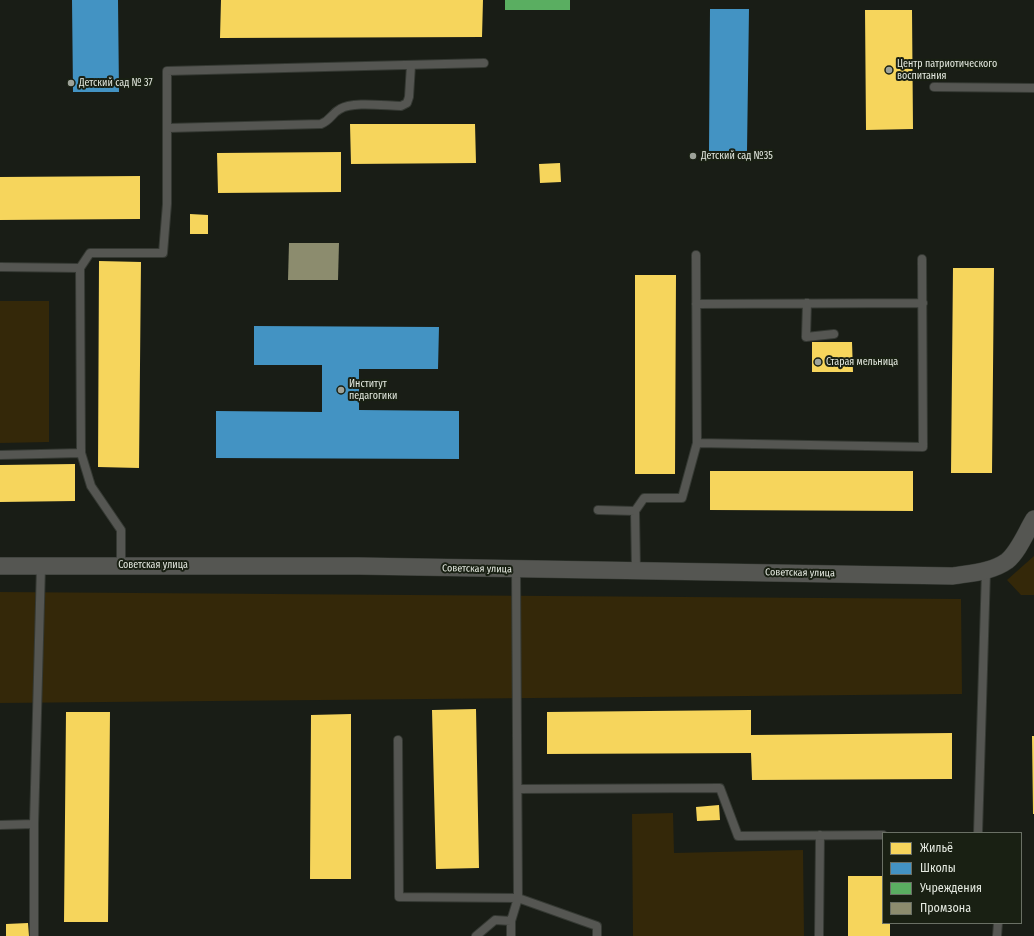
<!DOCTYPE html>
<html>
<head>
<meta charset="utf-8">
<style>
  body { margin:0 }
  #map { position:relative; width:1034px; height:936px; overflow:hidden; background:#191d16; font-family:"Fira Sans Condensed",sans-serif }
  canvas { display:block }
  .legend { position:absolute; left:882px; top:832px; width:140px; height:92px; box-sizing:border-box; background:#192013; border:1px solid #6a7065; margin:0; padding:5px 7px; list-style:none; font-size:12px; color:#e4e9e0 }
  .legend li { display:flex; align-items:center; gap:8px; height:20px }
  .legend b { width:20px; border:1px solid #6a7065 }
</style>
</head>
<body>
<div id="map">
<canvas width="1034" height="936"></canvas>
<ul class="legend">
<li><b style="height:11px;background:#f6d55c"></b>Жильё</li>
<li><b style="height:11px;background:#4393c3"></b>Школы</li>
<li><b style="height:11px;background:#5aae61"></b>Учреждения</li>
<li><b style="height:11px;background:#8c8c6e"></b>Промзона</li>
</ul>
</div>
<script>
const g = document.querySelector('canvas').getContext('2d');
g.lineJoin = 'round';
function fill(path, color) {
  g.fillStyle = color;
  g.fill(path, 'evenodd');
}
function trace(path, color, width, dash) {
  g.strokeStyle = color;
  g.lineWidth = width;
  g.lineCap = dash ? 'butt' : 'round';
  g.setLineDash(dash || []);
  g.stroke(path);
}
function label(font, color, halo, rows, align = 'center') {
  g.font = font + ' "Fira Sans Condensed",sans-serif';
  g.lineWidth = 4;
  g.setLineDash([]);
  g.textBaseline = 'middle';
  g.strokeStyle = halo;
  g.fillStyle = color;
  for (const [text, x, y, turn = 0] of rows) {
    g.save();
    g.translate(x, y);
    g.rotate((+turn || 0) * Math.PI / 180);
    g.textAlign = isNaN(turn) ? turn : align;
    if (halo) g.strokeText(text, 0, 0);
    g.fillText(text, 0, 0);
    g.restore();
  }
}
fill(new Path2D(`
  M0 301H49V442L0 443Z
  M1034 556V595H1021L1007 580Z
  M0 592 961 599 962 694 0 703Z
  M673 813 674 853 803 850 804 936H633L632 814Z`), '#342809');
fill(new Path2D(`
  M221 0H483L482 37 220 38Z
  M865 10H912L913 129 866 130Z
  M350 124H475L476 163 351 164Z
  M341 152V192L218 193 217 153Z
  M560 163 561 182 540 183 539 164Z
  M140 176V219L0 220V177Z
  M190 214 208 215V234H190Z
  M99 261 141 262 139 468 98 467Z
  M953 268H994L992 473H951Z
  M635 275H676L675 474H635Z
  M812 342H852L853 372H812Z
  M75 464V501L0 502V465Z
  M710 471H913V511L710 510Z
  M476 709 479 868 436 869 432 710Z
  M751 710V742V735L952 733V779L752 780 751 753 547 754V712Z
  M66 712H110L108 922H64Z
  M351 714V879H310L311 715Z
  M1032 736H1034V814H1033Z
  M719 805 720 820 697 821 696 807Z
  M848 876H883V923H890V936H848Z
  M28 923 29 936H6V924Z`), '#f6d55c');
fill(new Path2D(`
  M72 0H118L119 92H73Z
  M710 9H749L747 151H709Z
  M254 326 439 327 438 369H359V410L459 411V459L216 458V411L322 412V365H254Z`), '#4393c3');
fill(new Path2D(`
  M505 0H570V10H505Z`), '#5aae61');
fill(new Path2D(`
  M289 243H339L338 280H288Z`), '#8c8c6e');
const lane = new Path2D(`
  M934 87 1034 88
  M168 128 321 124C331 120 332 113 340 109 353 101 386 106 401 106L407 103 409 97 411 65
  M0 267 80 268 81 453 91 486 121 530V565
  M80 268 90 253H163L167 204V71L484 63
  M807 303 806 337 834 334
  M696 304 923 303
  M697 443 923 447 922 259
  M0 455 81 453
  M598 510 635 511
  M636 570 635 511 644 498H682L697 443 696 255
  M398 740 399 897 518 898 516 570
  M518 789 720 788 738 836 883 835
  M0 825 34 824
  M978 833 986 571
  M34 936V824L41 566
  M476 936 495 920 511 921
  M511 936V921L518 898 597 926V936
  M819 936 820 835
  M997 936 998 923`);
const street = new Path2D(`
  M0 566H359L953 576C970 573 992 572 1007 561 1019 551 1026 532 1034 519`);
trace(lane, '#353933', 10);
trace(street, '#353933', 18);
trace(lane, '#555652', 8);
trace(street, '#555652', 17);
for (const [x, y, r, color] of [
  [889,70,4,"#9da299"],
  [71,83,4,"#9da299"],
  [693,156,4,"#9da299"],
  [818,362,4,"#9da299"],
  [341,390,4,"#9da299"]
]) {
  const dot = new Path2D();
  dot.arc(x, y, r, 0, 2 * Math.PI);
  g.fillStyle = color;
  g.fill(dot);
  trace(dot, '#192013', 1.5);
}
label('10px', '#e4e9e0', '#192013', [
  ["Центр патриотического",897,64],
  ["воспитания",897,76],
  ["Детский сад № 37",79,83],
  ["Детский сад №35",701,156],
  ["Старая мельница",826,362],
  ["Институт",349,384],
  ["педагогики",349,396]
], 'left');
label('10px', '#e4e9e0', '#192013', [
  ["Советская улица",153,565],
  ["Советская улица",477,569,1],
  ["Советская улица",800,573,1]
]);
</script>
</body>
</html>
